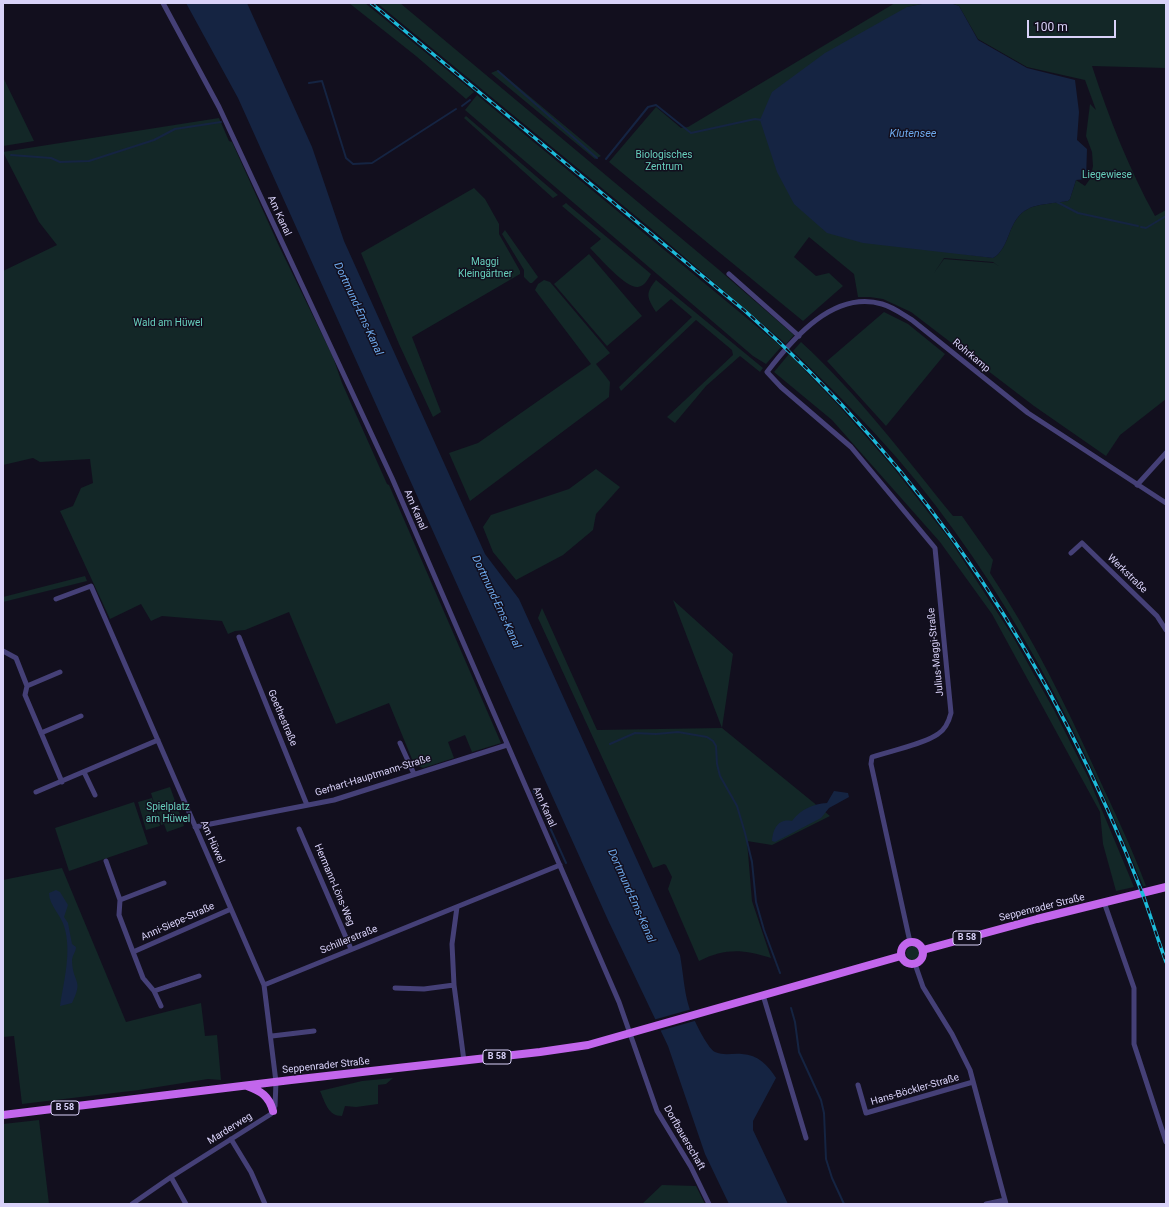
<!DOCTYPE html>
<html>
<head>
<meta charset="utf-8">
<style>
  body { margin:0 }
  #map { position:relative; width:1169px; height:1207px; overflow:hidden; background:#120f1e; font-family:Roboto,sans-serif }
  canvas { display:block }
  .frame { position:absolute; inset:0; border:4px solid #d9d2f9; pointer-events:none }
  .scale { position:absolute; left:1027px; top:20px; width:89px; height:18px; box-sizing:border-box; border:2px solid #d9d2f9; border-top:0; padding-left:5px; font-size:12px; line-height:14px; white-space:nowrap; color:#d9d2f9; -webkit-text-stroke:3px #120f1e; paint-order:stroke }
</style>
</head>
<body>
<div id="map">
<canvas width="1169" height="1207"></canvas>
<div class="frame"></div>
<div class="scale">100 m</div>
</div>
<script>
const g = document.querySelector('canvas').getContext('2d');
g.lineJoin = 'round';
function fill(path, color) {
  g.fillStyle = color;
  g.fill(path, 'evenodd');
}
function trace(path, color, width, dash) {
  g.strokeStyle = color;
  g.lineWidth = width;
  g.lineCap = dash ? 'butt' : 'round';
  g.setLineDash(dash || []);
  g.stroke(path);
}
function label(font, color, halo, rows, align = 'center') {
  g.font = font + ' Roboto,sans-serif';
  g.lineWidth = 3;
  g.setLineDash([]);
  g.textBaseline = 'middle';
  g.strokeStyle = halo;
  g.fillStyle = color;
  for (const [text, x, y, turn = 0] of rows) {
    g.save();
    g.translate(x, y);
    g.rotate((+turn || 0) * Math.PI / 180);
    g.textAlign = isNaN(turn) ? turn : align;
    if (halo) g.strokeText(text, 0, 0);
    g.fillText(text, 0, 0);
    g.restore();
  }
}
fill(new Path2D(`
  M349 3H365L474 92 466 99 416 56Z
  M377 3H400L718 269 794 335 786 344 654 231Z
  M895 3H927L907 7 935 250 993 258C1011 248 1007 219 1028 209 1036 204 1057 203 1068 201L1070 199 1076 180 1085 186 1090 179 1093 166 1092 152 1086 136 1090 104 1096 110 1085 80 1027 67 978 39 959 6 950 3H1166V68L1092 66C1109 118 1129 169 1155 216L1166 210V399L1120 435 1106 456 1034 406 911 312 883 299 870 297H858L854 274 809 237 794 257 816 276 829 273 843 286 803 321 609 162 656 107 681 128 688 127ZM944 258 993 262 1000 267 994 263 944 259 934 273Z
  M498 70 601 156 595 159 491 73Z
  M3 77 34 141 3 146Z
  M477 95 778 344 781 347 766 364 753 356 465 110Z
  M466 116 558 195 553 198 464 118Z
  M219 118 229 141 232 142 279 246 333 357 342 383 387 484 389 485 501 743 472 752 465 735 448 742 454 758 423 768 414 764 389 703 336 724 289 612 245 630 235 631 228 634 222 621 162 616 151 621 141 604 110 619 60 511 73 506 81 488 93 483 90 459 40 462 33 458 3 465V271L57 245 39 222 3 152Z
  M474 188 485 199 499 224V234L520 271V274L412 337 441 412 433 417 399 344 361 253Z
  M566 203 651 274C648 279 645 286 638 287 625 288 599 257 590 248L601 239 562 206Z
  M505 230 538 277 532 283H530L524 277V270L502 234Z
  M589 254 642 316 607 346 554 284Z
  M544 280 550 282 610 353 596 364 610 382 609 397 470 501 449 453 478 443 591 364 535 290 538 284Z
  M656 280 763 368 760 372 740 356 706 386 675 423 667 417 733 355 732 350 696 320 621 391 619 387 692 317 671 299 656 312C647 297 645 294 656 280Z
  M884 312 908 324 945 354 886 426 827 361Z
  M801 342C858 394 904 456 953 516H962L993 560 990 573C1032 636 1066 705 1097 774 1114 811 1132 848 1146 886H1143C1081 734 1005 583 897 458 864 420 828 385 793 351Z
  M789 354 839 406 892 466 950 540 1012 635 1054 710 1089 779 1134 887 1116 891 1103 844 1100 812 992 614 940 542 832 420 774 372Z
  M596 469 620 487 596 514 593 530 563 555 516 580 493 552 483 527 491 515 569 489Z
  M85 576 87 581 3 602V597Z
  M673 600 733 654 722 728 830 816 772 845 747 841 752 901 771 958C743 949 725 948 699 961L668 889 672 877 666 865 664 864 653 868 538 618 542 608 597 730 722 728Z
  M170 787 184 826 167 832 164 824 161 825 151 793Z
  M152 798 160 826 146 830 138 802Z
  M134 802 148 844 69 871 55 828Z
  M62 868 126 1022 201 1003 205 1036 217 1035 221 1080 208 1079 139 1090 22 1104 14 1036 3 1037V880Z
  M906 953a7 7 0 1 1 14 0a7 7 0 1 1-14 0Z
  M393 1078 386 1084 378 1085V1104L356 1107 345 1106 342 1116C328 1116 325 1102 320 1091L362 1081Z
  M39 1120 49 1204H3V1124Z
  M662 1185 696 1186 705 1204H642Z`), '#132727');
fill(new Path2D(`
  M186 3H247L312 147 344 241 485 554 519 599 680 955C683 971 684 991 689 1007 692 1016 707 1048 715 1052 724 1056 733 1053 742 1054 758 1055 768 1065 776 1078L753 1121V1130L788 1204H729L705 1154 668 1046 608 920 238 98Z
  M927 3H950L959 6 978 40 1027 68 1075 80 1079 112 1077 140 1087 149 1086 179 1076 180 1070 199 1068 201C1057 203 1036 204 1028 209 1007 219 1011 248 993 258L863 243 827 233 794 204 777 172 760 120 772 92 825 53 907 7Z
  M834 791 848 793 849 797 829 808 821 818 775 842 772 841C773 829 778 818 792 821 801 809 813 804 827 803Z
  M56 890 60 892 68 905 64 917 68 923 72 944 76 947C76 952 72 955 72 961 73 984 84 979 72 1003L60 1006C64 980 72 951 64 926 61 915 49 905 49 893Z`), '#152442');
fill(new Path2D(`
  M692 1009 698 1020 659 1031 653 1020Z`), '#120f1e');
trace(new Path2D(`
  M498 71 597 158
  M309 83 322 81 346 158 353 164 372 163 456 109
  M462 106 470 100
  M11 155 51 158 60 162 89 161 154 140 175 129 221 122
  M606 159 648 107 656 105 691 133 755 119 762 120
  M1057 202 1078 213 1138 226
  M1141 227 1146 228 1166 216
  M610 744 635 733 656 734 678 732 707 737 713 741 716 746 717 764 720 776 737 806 745 833 752 862 756 902 764 930 780 973
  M533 790 566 863
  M791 1008 795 1022 799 1052 821 1100 824 1113 826 1159 832 1178 844 1204`), '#152442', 2);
trace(new Path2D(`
  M163 3 219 107 392 478 619 1002 657 1111 691 1167 709 1204
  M729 274 799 336
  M1137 485 1166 453
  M1071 553 1082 543 1157 616 1166 630
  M56 599 91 586 264 985 276 1082 275 1106 271 1114 171 1177 132 1204
  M239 637 307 805
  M3 651 16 658 27 686
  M60 672 27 686 25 695 62 782
  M41 733 81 716
  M400 743 414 774
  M84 772 95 795
  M36 792 158 740
  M195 827 334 800 507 745
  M299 829 351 949
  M106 861 120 900 119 915 133 952 143 978 154 991 161 1006
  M120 900 164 883
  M1104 902 1134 988V1044L1166 1142
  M457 907 452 944 454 985 464 1061
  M910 942 871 764 872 757C890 751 924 744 938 734 946 729 949 721 951 713L935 548 851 447 781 387 767 372C793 338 834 290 882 304 893 307 902 314 912 320L1028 413 1166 503
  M133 952 231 909
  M915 964 923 987 952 1034 970 1070 1006 1204
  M264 985 560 865
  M395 988 424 989 454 985
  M154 991 199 976
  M763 995 806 1138
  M272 1036 314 1031
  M858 1085 866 1113 973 1082
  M231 1139 251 1172 265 1204
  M171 1177 186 1204
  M986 1204 1005 1200`), '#454077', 5);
trace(new Path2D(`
  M901 953a11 11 0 1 1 22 0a11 11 0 1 1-22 0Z
  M923 950 1037 919 1166 887
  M247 1086C261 1091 269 1096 273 1111
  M3 1115 291 1080 540 1052 588 1045 901 956`), '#c266ec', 8);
const rail = new Path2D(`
  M371 3 745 311C929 473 1055 667 1143 895 1151 917 1158 940 1166 962`);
trace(rail, '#1cbcdb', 3.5);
trace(rail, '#120f1e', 2, [6]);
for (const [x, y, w] of [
  [967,938,28],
  [497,1057,28],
  [65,1108,28]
]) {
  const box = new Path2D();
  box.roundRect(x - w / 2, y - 7, w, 14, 3);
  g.fillStyle = '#120f1e';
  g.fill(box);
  trace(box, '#d9d2f9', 1);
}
label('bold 9px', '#d9d2f9', null, [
  ["B 58",967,938],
  ["B 58",497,1057],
  ["B 58",65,1108]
]);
label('10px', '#67cfbc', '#120f1e', [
  ["Biologisches",664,155],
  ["Zentrum",664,167],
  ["Liegewiese",1107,175],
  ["Maggi",485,262],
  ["Kleingärtner",485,274],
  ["Wald am Hüwel",168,323],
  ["Spielplatz",168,807],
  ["am Hüwel",168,819]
]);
label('10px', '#d9d2f9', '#120f1e', [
  ["Am Kanal",279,216,65],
  ["Rohrkamp",971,356,40],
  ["Am Kanal",415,510,67],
  ["Werkstraße",1127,574,44],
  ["Julius-Maggi-Straße",936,652,-96],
  ["Goethestraße",282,718,67],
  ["Gerhart-Hauptmann-Straße",373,776,-17],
  ["Am Kanal",544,807,66],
  ["Am Hüwel",212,842,66],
  ["Hermann-Löns-Weg",334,885,67],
  ["Seppenrader Straße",1042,908,-14],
  ["Anni-Siepe-Straße",178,922,-24],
  ["Schillerstraße",349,940,-22],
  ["Seppenrader Straße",326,1066,-6],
  ["Hans-Böckler-Straße",915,1090,-16],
  ["Marderweg",230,1129,-32],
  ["Dorfbauerschaft",684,1138,60]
]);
label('italic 11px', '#6da9ec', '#120f1e', [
  ["Klutensee",913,134],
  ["Dortmund-Ems-Kanal",358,309,65],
  ["Dortmund-Ems-Kanal",496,602,65],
  ["Dortmund-Ems-Kanal",631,896,66]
]);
</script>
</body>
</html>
